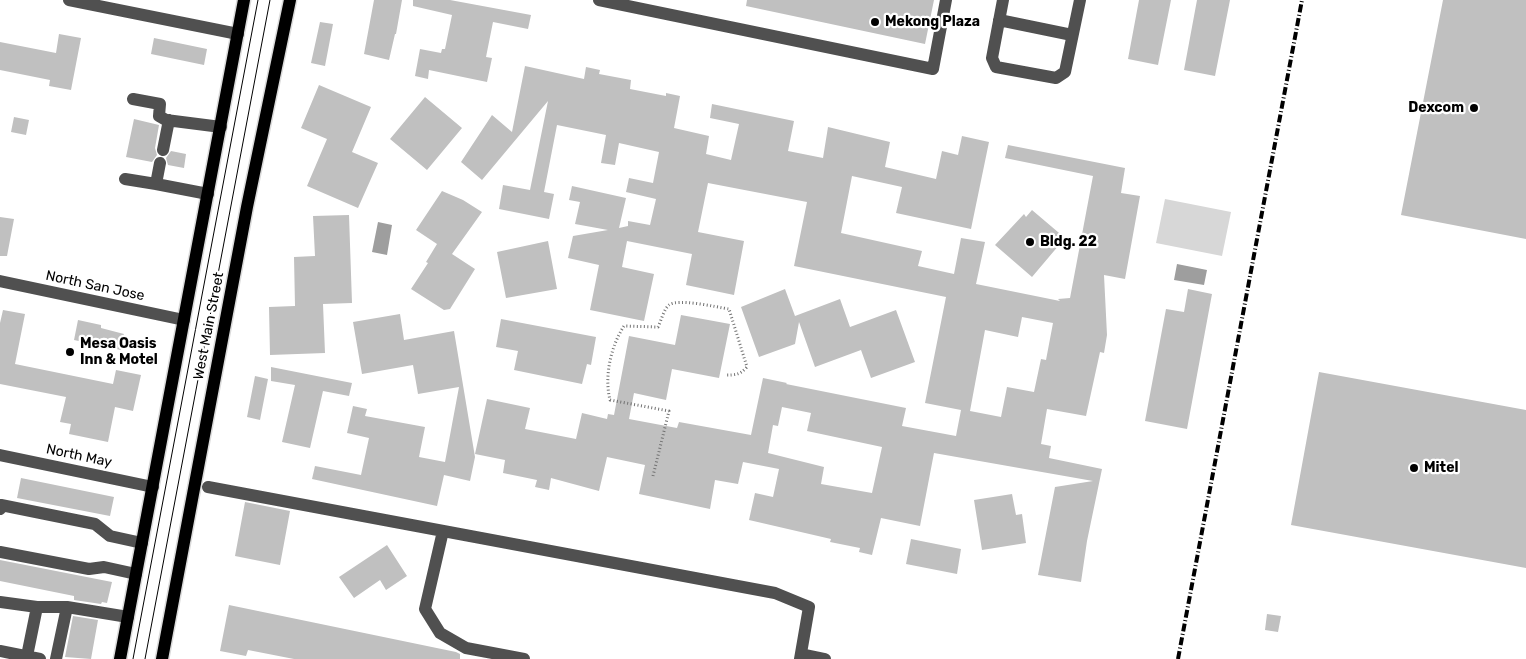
<!DOCTYPE html>
<html>
<head>
<meta charset="utf-8">
<style>
  body { margin:0 }
  canvas { display:block; background:#fff }
</style>
</head>
<body>
<canvas width="1526" height="659"></canvas>
<script>
const g = document.querySelector('canvas').getContext('2d');
g.lineJoin = 'round';
function fill(path, color) {
  g.fillStyle = color;
  g.fill(path, 'evenodd');
}
function trace(path, color, width, dash) {
  g.strokeStyle = color;
  g.lineWidth = width;
  g.lineCap = dash ? 'butt' : 'round';
  g.setLineDash(dash || []);
  g.stroke(path);
}
function label(font, color, halo, rows, align = 'center') {
  g.font = font + ' Rubik,sans-serif';
  g.lineWidth = 4.5;
  g.setLineDash([]);
  g.textBaseline = 'middle';
  g.strokeStyle = halo;
  g.fillStyle = color;
  for (const [text, x, y, turn = 0] of rows) {
    g.save();
    g.translate(x, y);
    g.rotate((+turn || 0) * Math.PI / 180);
    g.textAlign = isNaN(turn) ? turn : align;
    if (halo) g.strokeText(text, 0, 0);
    g.fillText(text, 0, 0);
    g.restore();
  }
}
fill(new Path2D(`
  M1165 199 1231 212 1222 256 1156 243Z`), '#d7d7d7');
fill(new Path2D(`
  M378 222 392 225 387 255 372 252Z
  M1177 264 1207 270 1204 285 1174 280Z`), '#9e9e9e');
fill(new Path2D(`
  M374 0H402L396 34H395L389 60 364 54Z
  M413 0H450L531 15 528 29 493 22 486 57 492 58 487 82 429 70 428 79 415 76 420 49 441 53 442 49H445L452 15 413 6Z
  M747 0H934L925 44 746 6Z
  M1139 0H1171L1158 65 1128 59Z
  M1197 0H1230L1215 76 1184 70Z
  M1443 0H1526V239L1401 215Z
  M320 22 333 24 325 66 311 63Z
  M59 34 81 38 71 90 49 86 50 80 0 70V42L56 53Z
  M154 38 207 49 204 65 151 54Z
  M525 66 584 79 586 67 600 70 599 74 631 80 630 89 666 96V93L680 96 674 128 709 136 706 154 731 160 739 124 710 118 712 104 794 121 788 151 823 158 828 127 890 142 885 167 936 179 942 151 958 155 962 136 989 142 971 229 896 213 902 187 852 176 841 233 922 251 918 266 954 274 961 238 985 242 976 284 1060 301 1058 299 1070 298 1093 176 1005 158 1008 145 1125 168 1121 193 1140 196 1125 279 1104 275 1107 335 1104 353 1100 352 1086 416 1047 409 1041 444 1051 446 1049 458 1102 469 1087 541 1081 582 1038 575 1055 487 1093 481 934 453 920 526 881 518 872 555 859 552 860 548 830 542 831 539 749 520 755 493 773 497 779 469 743 462 738 484 715 480 710 509 639 494 645 465 607 457 599 491 551 478 549 490 535 487 537 480 503 473 505 460 475 454 487 399 530 408 525 429 576 439 582 413 607 419 608 414 614 415 629 336 675 345 681 315 730 324 719 378 672 369 666 400 634 393 629 419 677 428 679 422 751 435 763 378 787 383 786 384 906 408 902 426 956 436 961 410 925 403 946 297 794 266 807 202 708 183 698 232 744 241 734 295 686 285 692 254 627 241 622 267 654 274 644 321 590 310 599 265 568 258 573 236 608 230 575 224 580 202 569 200 572 186 626 198 619 228 628 226V221L650 225 656 199 626 192 629 178 653 183 659 152 619 143 615 165 601 163 606 135 557 125 544 192 554 194 549 219 499 209 503 185 530 190 548 101 482 180 461 162 492 115 512 132ZM1022 317 1053 323 1046 360 1041 359 1034 392 1007 387 1001 417 970 411 985 330 1018 337ZM782 407 811 413 807 431 882 447 872 493 821 484 824 467 768 453 773 425 778 426Z
  M319 85 371 107 352 152 378 163 358 208 307 186 327 139 301 128Z
  M425 97 462 128 427 170 390 139Z
  M14 117 29 120 26 135 11 132Z
  M134 119 159 125 155 148 157 155 152 162 126 157Z
  M171 151 186 154 184 168 168 165 166 158Z
  M442 191 463 200 482 212 452 254 475 269 450 309 444 310 411 289 428 263 426 262 437 244 416 230Z
  M1032 210 1065 238 1032 277 995 245 1024 214 1026 217Z
  M349 215 352 303 323 304 325 353 270 355 269 307 295 306 294 257 315 256 313 216Z
  M0 217 14 219 7 256H0Z
  M548 241 557 289 506 298 497 252Z
  M785 289 795 316 840 299 850 327 896 310 915 362 871 378 861 350 815 367 799 322 795 344 759 357 741 307Z
  M1188 289 1212 294 1187 429 1145 421 1166 309 1184 312Z
  M3 310 25 314 15 364 113 384 116 370 141 375 133 411 115 407 108 442 69 434 71 424 60 422 66 397 0 384V323Z
  M400 314 404 340 454 331 475 457 470 481 444 475 437 506 312 479 315 466 361 475 369 438 347 433 353 406 367 409 365 416 425 427 419 457 445 462 459 387 418 394 413 365 362 374 353 322Z
  M501 319 596 337 591 365 587 364 582 384 514 370 518 351 496 347Z
  M78 320 101 325V328L124 334 121 350 74 340Z
  M271 367 352 383 349 396 323 391 310 448 282 442 295 385 271 381Z
  M1319 372 1526 410V568L1291 525Z
  M255 376 268 379 260 420 247 417Z
  M21 478 114 497 110 516 17 498Z
  M1012 494 1016 515 1022 514 1026 543 982 550 974 500Z
  M245 502 290 511 280 565 235 556Z
  M911 539 961 549 957 574 906 564Z
  M387 545 407 576 386 590 380 580 354 598 339 577Z
  M0 560 112 582 107 603 102 602 101 604 74 600V596L0 581Z
  M229 605 456 652 460 654V659H294L248 650 246 656 220 651Z
  M1267 614 1281 616 1278 632 1265 630Z
  M73 616 98 620 91 659 65 657Z`), '#c0c0c0');
const major = new Path2D(`
  M120 659 244 0
  M162 659 247 207 290 0`);
trace(major, '#dbdbdb', 15);
trace(new Path2D(`
  M653 476 669 411 610 400C604 376 611 346 624 326L658 327C661 321 664 309 669 305 678 298 716 307 729 309L747 367C740 375 735 375 725 375`), '#727272', 3, [1, 2.5]);
trace(new Path2D(`
  M69 0 238 34
  M599 0 933 69 946 0
  M1003 0 992 58 996 67 1056 78 1065 72 1080 0
  M999 20 1072 35
  M133 99 160 104 159 116 166 120 221 127
  M163 150 169 120
  M160 163 156 184 208 194
  M125 179 156 184
  M0 281 184 320
  M0 455 153 487
  M208 487 775 593 809 607 800 659
  M0 509 1 505 95 524 110 536 142 543
  M443 531 425 609 440 633 466 648 524 659
  M0 552 89 569 104 567 136 574
  M0 602 37 607H67L128 617
  M0 651 40 659
  M801 654 825 659
  M27 656 37 607
  M56 659 67 607`), '#505050', 12);
trace(major, '#000', 12);
trace(new Path2D(`
  M133 659 258 0
  M145 659 270 0`), '#000', 1);
trace(new Path2D(`
  M1178 659 1302 0`), '#000', 4, [8, 2.5, 1, 2.5]);
for (const [x, y, r, color] of [
  [875,22,5,"#000"],
  [1474,108,5,"#000"],
  [1030,242,5,"#000"],
  [70,352,5,"#000"],
  [1414,468,5,"#000"]
]) {
  const dot = new Path2D();
  dot.arc(x, y, r, 0, 2 * Math.PI);
  g.fillStyle = color;
  g.fill(dot);
  trace(dot, '#fff', 2);
}
label('bold 14px', '#000', '#fff', [
  ["Mekong Plaza",885,22],
  ["Dexcom",1464,108,"right"],
  ["Bldg. 22",1040,242],
  ["Mesa Oasis",80,344],
  ["Inn & Motel",80,360],
  ["Mitel",1424,468]
], 'left');
label('14px', '#000', '#fff', [
  ["North San Jose",95,286,12],
  ["West Main Street",209,326,-79],
  ["North May",79,456,12]
]);
</script>
</body>
</html>
